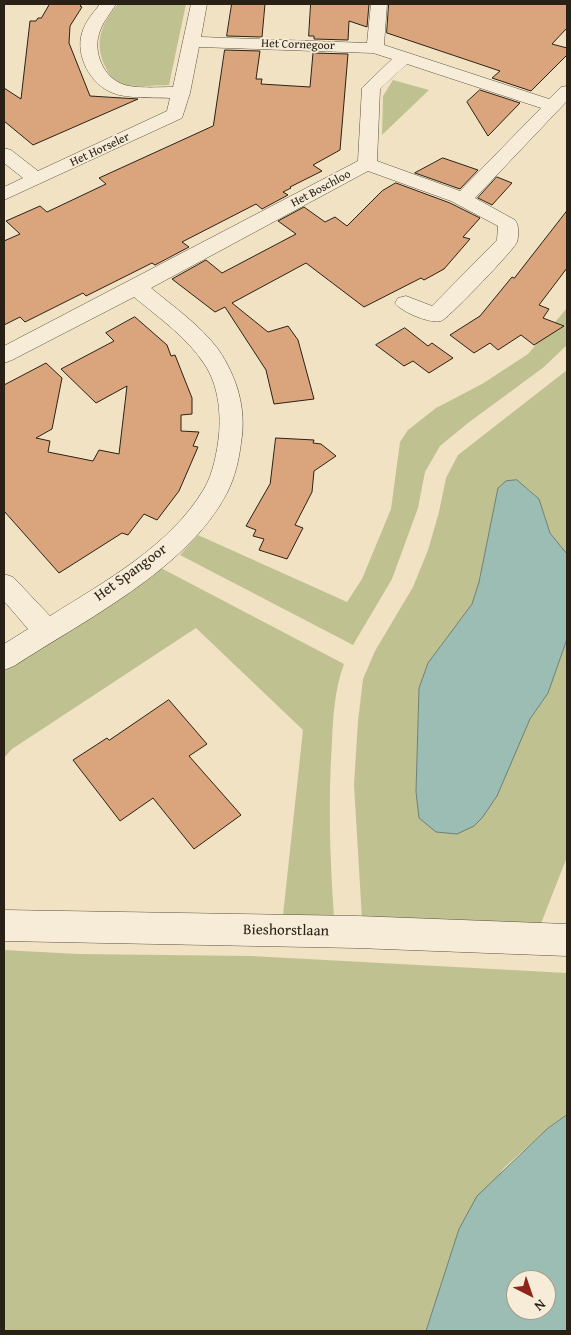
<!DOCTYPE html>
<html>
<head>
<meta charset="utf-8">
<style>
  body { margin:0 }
  #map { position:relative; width:571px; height:1335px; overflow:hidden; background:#f1e2c3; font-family:"Gentium Book Plus",serif }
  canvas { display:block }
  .frame { position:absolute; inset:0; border:5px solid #2a2116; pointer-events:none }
  .north { position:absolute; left:506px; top:1270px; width:50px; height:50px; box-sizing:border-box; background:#f6ecd8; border:1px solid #a49b8a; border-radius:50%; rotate:139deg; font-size:14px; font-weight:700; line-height:20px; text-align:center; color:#2a2116 }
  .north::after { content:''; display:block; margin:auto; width:18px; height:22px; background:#8f2418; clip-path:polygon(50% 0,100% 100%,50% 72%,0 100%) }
</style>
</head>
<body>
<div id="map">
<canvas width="571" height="1335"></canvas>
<div class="frame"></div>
<div class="north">N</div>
</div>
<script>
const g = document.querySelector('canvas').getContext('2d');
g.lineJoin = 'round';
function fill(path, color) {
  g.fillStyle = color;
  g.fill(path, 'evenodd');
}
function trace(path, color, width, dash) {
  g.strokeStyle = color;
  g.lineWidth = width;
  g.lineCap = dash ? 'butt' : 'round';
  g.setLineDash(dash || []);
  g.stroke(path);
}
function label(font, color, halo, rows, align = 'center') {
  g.font = font + ' "Gentium Book Plus",serif';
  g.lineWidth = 4;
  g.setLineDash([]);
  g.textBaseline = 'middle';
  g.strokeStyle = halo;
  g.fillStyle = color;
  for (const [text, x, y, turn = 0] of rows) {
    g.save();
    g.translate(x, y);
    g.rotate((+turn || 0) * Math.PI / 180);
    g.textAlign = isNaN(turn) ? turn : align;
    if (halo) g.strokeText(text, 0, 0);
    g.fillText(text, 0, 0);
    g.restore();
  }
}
fill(new Path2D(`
  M118 4H186L169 85C154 85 132 89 118 82 112 79 109 74 106 68 93 43 101 24 118 4Z
  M393 80 429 90 382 135 383 96Z
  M567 308V345L544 367 468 423 440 446 425 472 418 508 392 579 353 645 180 555 198 535 347 602 362 579 391 509 400 442 408 430 436 408 482 384 528 354Z
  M567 370V554L550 533 539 499 527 488H498L479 582 472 604 428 663 419 688 416 792 419 818 513 755 530 719 548 693 567 639V857L540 926 362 919 354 785 358 721 363 679 375 651 413 587 428 550 439 512 446 478 458 455Z
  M161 568 344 664C335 688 333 716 332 742 328 801 330 859 334 917L283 915 303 730 196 628 12 749 4 758V667Z
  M4 950 78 954 251 956 567 973V1115L547 1129 504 1168 459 1229 426 1331H4Z`), '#bfc290');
const water = new Path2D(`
  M517 480 539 499 550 533 567 554V639L548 693 530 719 497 796 482 818 474 826 457 834 436 832 419 818 416 792 419 688 428 663 472 604 479 582 498 488 506 481Z
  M567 1115V1331H426L459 1229 477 1196 547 1129ZM516 1280H546V1310H516Z`);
fill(water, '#9bbdb4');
trace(water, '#6e7f75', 1);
const building = new Path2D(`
  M50 4H82L80 6 82 7 70 26 69 43 90 96 138 99 33 145 4 121V88L21 99 30 21H36L38 18H41Z
  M232 4H265L262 37 227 36Z
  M311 4H369L367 27 349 21 348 40 314 39V36H309Z
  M389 4H567V28L552 44 567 48V55L531 91 492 78 500 71 387 33Z
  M225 50 260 51 256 79H262L261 84 310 87 313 53 348 54 340 150 313 165 322 171 290 187 291 188 283 192 288 195 262 209 256 204 182 242 189 247 155 265 152 263 86 296 83 293 25 322 20 317 4 325V241L20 234 6 221 40 206 47 212 106 184 99 178 213 126Z
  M480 90 520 103 488 136 467 102Z
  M443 158 478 170 460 189 415 173Z
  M497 177 512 183 492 205 478 198Z
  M396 183 450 203 480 218 463 237 470 239 444 269 424 280 421 278 364 307 306 263 232 303 268 332 288 326 298 340 314 399 274 404 266 370 225 307 215 312 172 279 206 260 222 273 296 234 278 221 304 207 325 222 335 217 347 226 382 191Z
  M567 211V268L539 305 549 309 543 318 564 326 534 345 521 335 498 350 490 343 474 353 450 335 480 316 512 277 514 278Z
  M135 317 167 345 171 356 175 355 192 398V414L181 415V431L199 432 193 446 198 447 179 491 157 520 144 514 128 535 122 533 59 573 4 511V385L46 363 62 378 52 429 36 438 50 441 48 452 93 461 99 450 119 454 127 386 96 403 61 369 114 341 106 333Z
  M405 328 428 346 432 343 453 358 429 373 413 361 404 366 376 345Z
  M276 438 314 440 313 443 321 444 336 456 314 471 312 492 295 525 303 528 287 559 259 550 264 539 253 536 256 530 246 526 270 484Z
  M169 700 207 744 189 756 241 815 194 849 153 798 120 821 73 760 107 738 109 740Z`);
fill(building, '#daa57d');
trace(building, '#2a2116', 1);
const street = new Path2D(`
  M100 4H116C110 14 102 23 99 34 93 53 104 77 122 84 134 89 159 87 173 87L191 4H207L201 37 367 43 371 4H387L384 45 549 99 561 87 567 86V101L475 198 515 220C519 225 519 235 517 242 515 249 452 314 443 320 434 326 401 312 395 303L398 298 406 296 432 306 497 240 498 226 451 201 368 171 151 288C174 307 200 325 218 349 237 377 247 409 241 443 239 460 235 477 227 493 188 569 83 621 14 666L4 670V644L28 629 4 601V574L13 577 50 616C104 582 170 546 204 489 213 474 217 452 219 435 221 411 218 385 205 365 187 337 159 318 134 297L12 360 4 363V346L358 161 362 88 392 59 373 53 199 47 190 93 182 118 4 200V187L23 178 4 163V148L11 150 38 171 167 111 170 98C154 97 127 99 113 93 91 85 75 56 82 33 85 22 93 13 100 4ZM407 64 541 108 460 191 377 161 380 89Z
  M4 910 357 916 567 924V956L357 948 4 941Z`);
trace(street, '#5c5141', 1);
fill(street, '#f6ecd8');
label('12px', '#2a2116', '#f6ecd8', [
  ["Het Cornegoor",298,45,2],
  ["Het Horseler",100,150,-25],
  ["Het Boschloo",321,189,-28]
]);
label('15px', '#2a2116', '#f6ecd8', [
  ["Het Spangoor",131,573,-36],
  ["Bieshorstlaan",286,931,1]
]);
</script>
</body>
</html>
